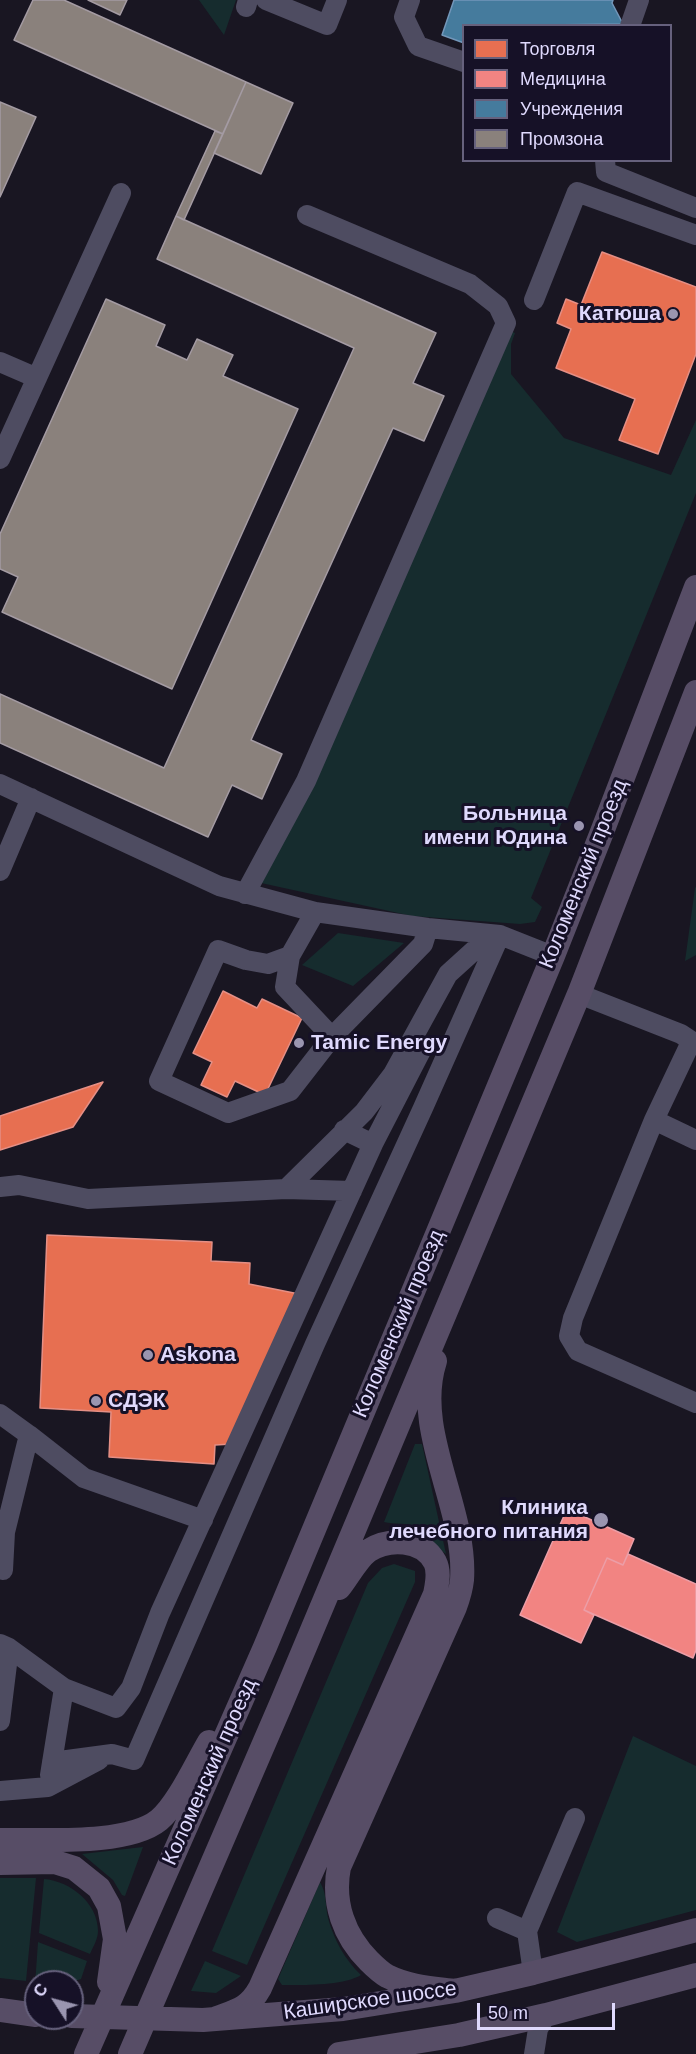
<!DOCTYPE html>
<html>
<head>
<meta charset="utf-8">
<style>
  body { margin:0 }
  #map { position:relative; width:696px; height:2054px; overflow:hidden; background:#191622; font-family:Arial,sans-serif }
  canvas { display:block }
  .legend { position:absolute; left:462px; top:24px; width:210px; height:138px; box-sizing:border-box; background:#161127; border:2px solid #66617d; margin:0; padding:8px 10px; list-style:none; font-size:18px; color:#dfd9fd }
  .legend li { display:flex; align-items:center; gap:12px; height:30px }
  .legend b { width:30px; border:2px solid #66617d }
  .north { position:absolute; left:24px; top:1970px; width:60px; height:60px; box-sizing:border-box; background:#161127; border:2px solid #66617d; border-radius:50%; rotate:306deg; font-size:16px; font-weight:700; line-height:24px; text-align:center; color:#dfd9fd }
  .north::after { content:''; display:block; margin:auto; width:21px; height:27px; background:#9a95b0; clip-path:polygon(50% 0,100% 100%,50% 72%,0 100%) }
  .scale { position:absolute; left:477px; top:2003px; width:138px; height:27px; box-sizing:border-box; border:3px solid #dfd9fd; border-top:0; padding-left:8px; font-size:18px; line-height:21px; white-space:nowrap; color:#dfd9fd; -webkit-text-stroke:4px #161127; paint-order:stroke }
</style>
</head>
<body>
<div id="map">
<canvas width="696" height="2054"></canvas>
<ul class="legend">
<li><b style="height:16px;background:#e76f51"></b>Торговля</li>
<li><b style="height:16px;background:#f28482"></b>Медицина</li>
<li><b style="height:16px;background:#457b9d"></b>Учреждения</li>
<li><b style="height:16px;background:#8a817c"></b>Промзона</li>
</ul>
<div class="north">С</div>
<div class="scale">50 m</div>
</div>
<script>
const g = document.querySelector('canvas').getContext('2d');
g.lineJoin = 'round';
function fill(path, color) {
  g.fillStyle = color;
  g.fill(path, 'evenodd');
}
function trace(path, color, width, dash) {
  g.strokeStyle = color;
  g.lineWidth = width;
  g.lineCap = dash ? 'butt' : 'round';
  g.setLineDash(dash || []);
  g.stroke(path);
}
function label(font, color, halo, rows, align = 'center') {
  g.font = font + ' Arial,sans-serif';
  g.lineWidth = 6;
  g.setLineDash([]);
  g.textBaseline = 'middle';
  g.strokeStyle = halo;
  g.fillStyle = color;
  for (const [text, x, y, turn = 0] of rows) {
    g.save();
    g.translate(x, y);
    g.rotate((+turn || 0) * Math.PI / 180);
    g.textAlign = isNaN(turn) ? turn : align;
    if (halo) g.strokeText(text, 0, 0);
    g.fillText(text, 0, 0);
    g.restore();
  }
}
fill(new Path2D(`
  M199 0H236L224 35Z
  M506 329 515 333 511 344V374L564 438 671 475 696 420V493L531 898 542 907 535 922 520 924 412 916 252 881Z
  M696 887V955L685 961 695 888Z
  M338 933 404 943 353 986 302 965Z
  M415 1444H422L446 1554C434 1547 430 1534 418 1527 407 1522 394 1525 384 1522Z
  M394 1564 415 1571V1582L247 1965 212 1951 368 1583 382 1568Z
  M633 1736 696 1766V1910L577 1942 557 1932Z
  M143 1847 125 1896 122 1895 113 1880 82 1854Z
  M0 1878H36L26 1981 0 1978Z
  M44 1879C70 1881 98 1903 98 1931 98 1939 93 1947 90 1954L39 1933Z
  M320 1882C327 1894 325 1905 328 1918 334 1940 345 1960 361 1975 343 1986 303 1985 282 1985L278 1979Z
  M38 1942 87 1961 81 1979 72 1982H36V1985H35Z
  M205 1961 241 1976 216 1993 191 1991Z`), '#162c2e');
const shops = new Path2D(`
  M602 252 696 287V354L658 454 619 440 635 399 556 368 571 329 557 323 566 299 581 305Z
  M223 991 257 1008 262 999 302 1018 265 1095 235 1081 227 1097 201 1085 212 1062 193 1053Z
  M103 1082 73 1127 0 1150V1116Z
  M47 1235 212 1242 211 1261 250 1263 249 1284 304 1295 232 1444 215 1445 214 1464 109 1457 111 1412 40 1408Z`);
fill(shops, '#e76f51');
trace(shops, '#e58f85', 1.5);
const health = new Path2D(`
  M567 1509 634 1539 623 1565 607 1558 584 1610 594 1615 581 1643 520 1615Z
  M628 1554 696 1584V1650L693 1658 584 1610 607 1558 623 1565Z`);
fill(health, '#f28482');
trace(health, '#ec9ea7', 1.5);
const public = new Path2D(`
  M454 0H613L612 3 623 24 464 26V43L442 35Z`);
fill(public, '#457b9d');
trace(public, '#7397ba', 1.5);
const industry = new Path2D(`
  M33 0H64L246 82 223 134 14 40Z
  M88 0H127L120 15Z
  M246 82 293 103 261 174 214 153Z
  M0 102 36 117 0 197Z
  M215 131 223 134 184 220 176 216Z
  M176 216 436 333 413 383 444 396 424 441 393 428 251 740 282 754 262 799 232 785 208 837 0 743V694L164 768 354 348 157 259Z
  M106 299 165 325 156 346 187 360 197 339 233 355 223 376 298 409 172 689 2 612 18 577 0 569V534Z`);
fill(industry, '#8a817c');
trace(industry, '#a49ba3', 1.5);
trace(new Path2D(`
  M266 0 327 25 337 0
  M410 0 404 17 418 46 464 62
  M246 7 248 0
  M630 26 639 0
  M605 160 606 172 696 208
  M534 300 577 192 696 235
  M0 362 37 378
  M0 459 121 193
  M0 784 219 886 315 912 428 928 500 935 553 956
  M0 871 31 798
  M245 894 306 781 506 323 498 306 470 284 307 215
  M315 912 290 956 268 964 246 960 218 950 159 1081 228 1113 290 1091 332 1037 423 944 428 928
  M290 956 285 987 332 1037
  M579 994 681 1034 696 1044
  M691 1042 654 1120 573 1318 569 1336 578 1351 696 1403
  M654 1120 696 1140
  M373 1144 423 1047
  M0 1187 19 1185 88 1199 286 1189 352 1191
  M286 1189 364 1112 393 1074 448 974 491 935
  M0 1414 29 1435 5 1532 3 1570
  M29 1435 84 1478 203 1520
  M0 1644 9 1648 64 1688 116 1708 131 1688 160 1613 373 1144 344 1130
  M0 1721 9 1648
  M52 1762 112 1754 134 1760 315 1344 423 1108 500 935
  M50 1775 64 1688
  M0 1791 48 1787 99 1760
  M497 1918 527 1931
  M533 1973 527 1931 575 1818
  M534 2054 538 2029 546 2015`), '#4e4c61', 20);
trace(new Path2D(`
  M435 1361C412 1432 467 1508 462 1580 461 1589 458 1599 455 1607L339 1867C332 1903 344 1936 369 1961 375 1967 380 1972 387 1976 409 1987 432 1988 455 1991
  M0 1840C41 1839 127 1846 159 1820 178 1804 196 1764 209 1742
  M0 1863 55 1862 74 1868 99 1888 109 1906 115 1939 109 1982
  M0 2010 36 2015
  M72 2016 203 2020 343 2009 455 1991 533 1973 696 1930
  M217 2018C238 2010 249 2008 260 1988L435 1594C437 1584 440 1572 435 1562 422 1538 388 1538 368 1551 357 1559 348 1577 339 1588
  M86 2054 265 1647 553 956 602 832 696 587
  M130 2054 281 1704 579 994 696 692
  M339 2054 459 2035 546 2015 696 1975`), '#574d66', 24);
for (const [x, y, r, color] of [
  [673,314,6,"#9a95b0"],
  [579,826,6,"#9a95b0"],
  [299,1043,6,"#9a95b0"],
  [148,1355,6,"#9a95b0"],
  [96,1401,6,"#9a95b0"],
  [601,1520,8,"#9a95b0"]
]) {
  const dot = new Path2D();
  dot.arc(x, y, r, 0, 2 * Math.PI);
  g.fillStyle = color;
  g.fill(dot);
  trace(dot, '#161127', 2);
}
label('bold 21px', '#dfd9fd', '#161127', [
  ["Катюша",661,314],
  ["Больница",567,814],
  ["имени Юдина",567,838],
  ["Tamic Energy",311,1043,"left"],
  ["Askona",160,1355,"left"],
  ["СДЭК",108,1401,"left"],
  ["Клиника",588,1508],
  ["лечебного питания",588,1532]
], 'right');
label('21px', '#dfd9fd', '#161127', [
  ["Коломенский проезд",584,874,-68],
  ["Коломенский проезд",399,1324,-67],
  ["Коломенский проезд",210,1772,-66],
  ["Каширское шоссе",370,2001,-8]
]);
</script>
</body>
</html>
